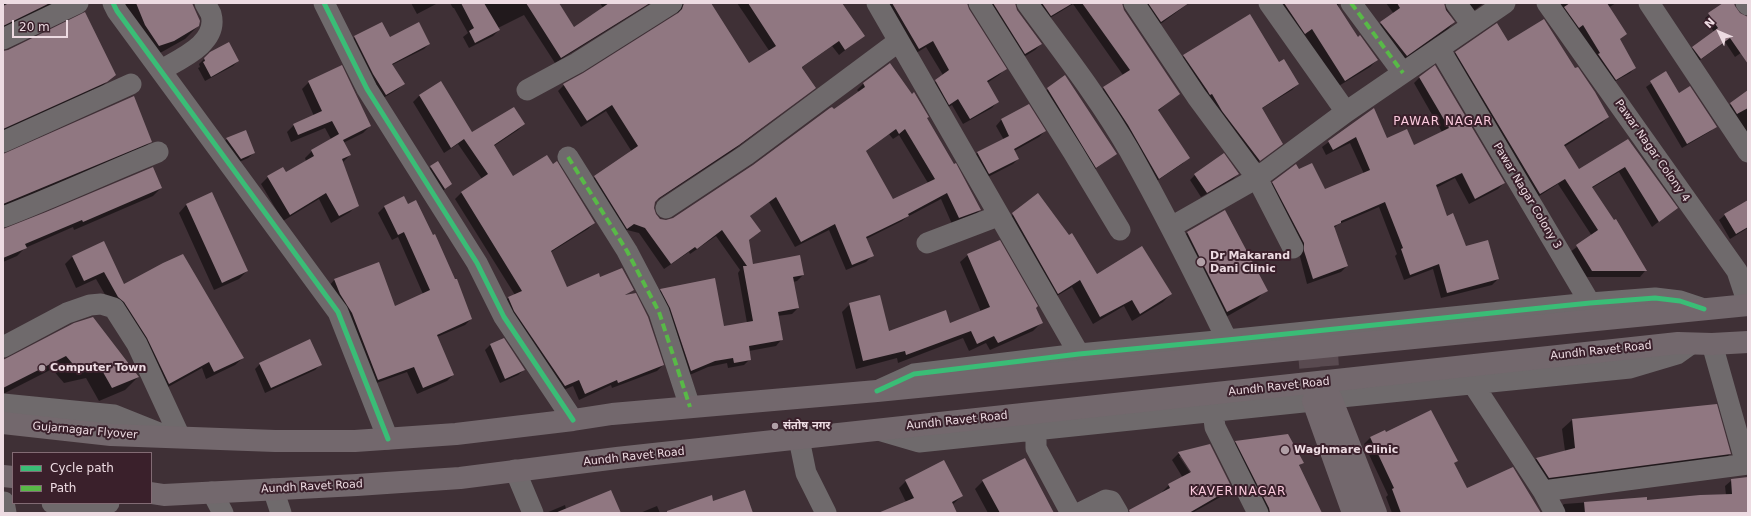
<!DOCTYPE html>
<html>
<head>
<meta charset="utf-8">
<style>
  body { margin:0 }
  #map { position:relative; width:1751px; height:516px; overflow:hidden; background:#3f3036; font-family:"DejaVu Sans",sans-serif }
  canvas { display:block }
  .frame { position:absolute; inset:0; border:4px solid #eddbe2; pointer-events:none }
  .legend { position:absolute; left:12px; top:452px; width:140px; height:52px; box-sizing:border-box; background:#3a202b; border:1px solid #826b74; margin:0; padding:5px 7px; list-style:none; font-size:12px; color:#eddbe2 }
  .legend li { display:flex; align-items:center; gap:8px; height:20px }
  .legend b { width:20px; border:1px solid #826b74 }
  .north { position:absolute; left:1699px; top:12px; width:40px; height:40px; -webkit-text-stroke:3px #3a202b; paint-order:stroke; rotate:314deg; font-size:11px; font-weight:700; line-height:16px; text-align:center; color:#eddbe2 }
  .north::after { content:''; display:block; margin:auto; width:14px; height:18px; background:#eddbe2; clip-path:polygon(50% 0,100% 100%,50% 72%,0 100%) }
  .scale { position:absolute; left:12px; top:20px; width:56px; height:18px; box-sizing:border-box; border:2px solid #eddbe2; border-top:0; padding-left:5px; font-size:12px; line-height:14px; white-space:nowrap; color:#eddbe2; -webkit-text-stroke:3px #3a202b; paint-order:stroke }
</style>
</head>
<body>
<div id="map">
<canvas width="1751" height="516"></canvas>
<div class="frame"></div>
<ul class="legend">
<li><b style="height:5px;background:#3abd76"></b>Cycle path</li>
<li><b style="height:5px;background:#58b947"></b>Path</li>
</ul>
<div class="north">N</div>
<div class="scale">20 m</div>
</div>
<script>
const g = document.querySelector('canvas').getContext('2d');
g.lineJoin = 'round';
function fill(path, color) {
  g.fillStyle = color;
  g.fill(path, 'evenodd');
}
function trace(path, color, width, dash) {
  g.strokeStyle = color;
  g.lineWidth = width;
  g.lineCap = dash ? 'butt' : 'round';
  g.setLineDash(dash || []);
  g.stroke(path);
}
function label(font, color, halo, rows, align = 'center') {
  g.font = font + ' "DejaVu Sans","Noto Sans Devanagari",sans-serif';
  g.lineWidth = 4;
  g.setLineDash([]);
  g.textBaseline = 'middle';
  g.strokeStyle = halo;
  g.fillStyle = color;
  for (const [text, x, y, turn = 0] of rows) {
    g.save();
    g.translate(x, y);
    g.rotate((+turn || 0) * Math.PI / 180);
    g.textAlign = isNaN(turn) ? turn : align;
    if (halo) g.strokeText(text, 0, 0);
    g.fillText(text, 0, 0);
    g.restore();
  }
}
fill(new Path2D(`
  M3 3H58L3 29Z
  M118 3H190L198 26 185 39 160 53Z
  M411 3H438L417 14Z
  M450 3H558L574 29 603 8 600 3H651L555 63 524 15 498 28 499 30 493 36 469 48 463 37 468 33 454 8H453Z
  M676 3H710L749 65 770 52 737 3H840L863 36 839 55 832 46 801 68 815 88 732 151 654 202 653 208 655 215 661 220 667 221 673 219 754 165 859 92 857 90 863 84 889 64 926 118 980 210 974 216 952 224 941 199 907 217 902 221 866 239 872 256 866 262 846 270 829 230 795 247 769 202 750 216 760 231 748 241 753 265 803 275 797 281 793 282 798 308 792 314 777 316 782 339 776 346 749 351 750 359 744 365 728 368 727 363 708 367 685 377 655 296 661 290 723 327 747 323 738 273 740 270 716 236 690 254 689 252 664 269 639 233 627 230 621 234 589 183 595 177 632 152 606 111 581 127 558 91 564 85 677 15 678 10ZM889 134 893 139 899 135 928 183 892 201 865 152Z
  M881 3H966L968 9 1005 69 999 75 987 83 998 101 992 108 963 124 952 105 943 110 930 87 943 75 926 47 913 55Z
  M983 3H1014L1016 10 1041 44 1035 50 1019 60Z
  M1030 3H1121L1123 10 1179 93 1158 111 1188 158 1182 164 1152 184 1097 94 1104 88 1123 75 1073 4 1045 21Z
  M1138 3H1189L1155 28Z
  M1270 3H1338L1339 10 1357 38 1377 60 1370 67 1337 87Z
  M1386 3H1443L1454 22 1448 29 1400 62 1374 29 1394 14Z
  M1459 3H1484L1468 15Z
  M1552 3H1616L1608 8 1626 34 1619 40 1635 68 1630 73 1610 84Z
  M1725 3H1734L1737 12 1748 18V48L1735 57 1725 42 1696 63 1688 52 1714 32 1705 18Z
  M355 37 389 39 429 44 424 49 392 65 403 84 398 89 380 100 349 43Z
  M1508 42 1575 70 1608 117 1602 123 1564 147 1578 171 1628 140 1676 208 1652 227 1619 172 1592 188 1645 271 1640 277H1587L1570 252 1592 236 1558 184 1533 200 1450 58 1456 52Z
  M3 52 114 75 98 90 3 133Z
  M210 53 238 61 233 66 205 81 198 68 200 67 199 64Z
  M1184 56 1279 63 1298 84 1292 90 1261 109 1282 144 1253 166 1178 61Z
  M1666 73 1678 94 1715 126 1711 131 1682 148 1646 87Z
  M1065 76 1116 154 1091 172 1042 94Z
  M1420 77 1504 183 1498 189 1469 204 1455 178 1436 188 1446 217 1465 247 1498 279 1492 285 1441 298 1433 269 1404 280 1395 256 1397 254 1379 207 1337 225 1334 228 1347 266 1341 272 1307 284 1298 249 1267 188 1273 182 1298 171 1325 190 1364 174 1350 143 1326 155 1322 147 1373 109 1386 139 1413 146 1442 132 1414 83Z
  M309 82 370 126 363 133 343 143 350 155 343 162 357 205 350 212 331 223 319 199 283 221 261 184 268 177 286 173 306 161 305 158 312 151 331 139 325 128 291 142 287 132 294 125 314 116 302 89Z
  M441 83 472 134 524 124 518 130 494 146 512 178 594 223 588 229 551 252 567 288 600 279 632 289 625 296 663 365 657 371 612 388 611 385 579 400 573 386 559 392 502 304 508 298 515 295 455 199 461 193 482 179 458 144 444 153 413 102 419 96Z
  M1748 91V136L1725 109Z
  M1028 106 1045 131 1039 137 1014 151 1018 159 1013 164 984 179 972 159 977 153 1004 140 996 126 1001 120Z
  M227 139 254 153 248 158 235 164 222 144Z
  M151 141 142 150 3 208V155Z
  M438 162 451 184 439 194 425 172Z
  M1238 174 1233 179 1201 197 1190 180 1195 175Z
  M161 188 153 196 74 230 73 227 25 248 17 256 3 262V230Z
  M1038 195 1097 275 1171 294 1163 302 1132 321 1124 306 1093 324 1072 287 1050 300 1005 221Z
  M1748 201V228L1730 239 1719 220 1725 215Z
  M186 205 247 271 239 279 214 290 179 213Z
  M384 207 471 319 465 325 437 337 453 375 447 381 417 394 407 372 371 385 329 286 335 279 395 307 423 294 398 237 392 240 378 213Z
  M1224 212 1266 290 1256 300 1217 322 1177 243 1187 233Z
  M104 242 124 286 243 358 235 365 206 379 202 368 161 391 96 279 76 288 65 264 72 257Z
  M968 255 1041 323 1033 331 990 350 986 343 969 351 963 338 898 363 897 358 856 369 842 312 850 304 888 333 950 325 981 312 960 262Z
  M74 324 138 377 125 390 99 401 86 378 64 383 52 369 3 394V361Z
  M490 345 524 370 518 375 500 383 485 350Z
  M260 364H321L315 370 265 393 255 369Z
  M1716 405 1730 454 1720 464 1539 487 1527 468 1536 459 1565 451 1562 429 1572 420Z
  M1386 433 1456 461 1453 464 1466 490 1540 513H1392L1386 497 1388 495 1364 444 1371 437Z
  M1236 442 1302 463 1298 467 1321 513H1261L1229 449Z
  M1210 446 1231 488 1224 495 1192 513H1130L1134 509 1163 494 1162 492 1169 485 1183 478 1172 460 1179 453ZM1179 456H1182L1194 476 1193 477Z
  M1748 478V513H1558L1557 511 1564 504 1646 498V501L1726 495 1725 486 1732 480Z
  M906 481 962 496 952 505 956 513H880L906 502 899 488Z
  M983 481 1053 513H988L975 489Z
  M565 505 566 509 620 513H546Z
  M657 506 660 513H640Z`), '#0007');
fill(new Path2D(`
  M9 3H50L3 26V6Z
  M136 3H192L200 21 199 26 174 41 159 46 145 25Z
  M461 3H484L500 30 475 43 469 31 474 28Z
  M526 3H559L574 27 609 3H650L561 58Z
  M684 3H711L749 63 776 46 748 3H842L865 36 845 50 839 41 802 67V68L816 88 739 145 659 198 655 202 654 208 656 214 660 219 666 220 673 218 753 165 830 108 832 107 834 109 865 87 863 83 890 63 912 94 914 92 929 117 927 118 954 164 956 163 981 210 959 218 947 193 908 214 909 216 866 237 874 256 852 265 835 224 801 242 776 197 750 216 761 231 749 240 753 264 800 255 804 275 793 277 799 308 778 312 783 340 749 346 751 360 734 363 733 358 715 361 691 371 670 308 660 289 715 278 724 326 753 321 743 266H747L722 230 697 249 695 247 671 264 645 228 634 224 627 229 594 176 638 146 612 105 587 121 563 84 583 73 678 13 682 9ZM896 129 899 134 905 129 935 179 893 199 866 151Z
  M892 3H967L969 9 1007 69 987 81 999 102 970 119 958 99 949 105 935 80 949 70 933 41 919 49Z
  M993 3H1015L1017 10 1042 44 1025 54Z
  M1042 3H1073L1051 16Z
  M1082 3H1122L1124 10 1180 94 1158 110 1190 158 1159 179 1128 125 1103 87 1130 70Z
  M1148 3H1189L1161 22Z
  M1284 3H1336L1358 37 1360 35 1378 60 1345 81 1312 29 1305 34Z
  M1397 3H1444L1446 10 1455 22 1407 56 1380 22 1400 8Z
  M1570 3H1607L1627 34 1620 39 1636 68 1616 80 1598 54 1600 53 1583 25 1579 28 1564 7Z
  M1723 3H1734L1735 6 1740 13 1748 17V64L1730 38 1701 59 1692 47 1718 28 1708 13Z
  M85 12 116 75 107 82 3 129V51L8 50Z
  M1250 14 1279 62 1284 59 1299 84 1262 108 1283 144 1260 161 1222 111 1212 94 1210 95 1207 90 1183 55Z
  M1544 19 1575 68 1578 67 1595 92 1609 117 1564 145 1579 169 1628 139 1678 208 1659 222 1625 167 1592 187 1614 220 1616 219 1647 271H1592L1576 245 1598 230 1565 179 1540 194 1455 52 1497 23 1508 41Z
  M382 22 390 37 419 22 430 44 392 64 405 84 386 95 373 74 354 36Z
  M229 42 239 61 211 77 203 62 205 61 204 58 210 52Z
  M342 65 371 126 343 140 351 155 342 159 359 206 339 216 326 193 290 215 267 176 283 167 286 172 314 156 311 150 339 134 332 121 298 135 293 124 322 111 308 81Z
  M1435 65 1505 183 1475 199 1462 173 1436 185 1447 216 1453 213 1466 246 1488 240 1499 279 1447 293 1439 264 1410 275 1401 249 1403 248 1385 202 1341 221V223L1334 226 1348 266 1313 279 1304 251V243L1272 182 1296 164 1299 169 1312 163 1325 189 1370 170 1356 137 1333 150 1328 141 1374 108 1387 138 1407 129 1414 145 1449 128 1419 77Z
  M1666 71 1679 93 1690 86 1717 127 1687 144 1650 81Z
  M1065 75 1117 154 1096 168 1047 88Z
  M441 81 472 132 514 107 525 124 494 145 513 176 547 155 553 164 557 161 595 223 551 251 567 287 599 273 600 277 622 268 634 290 625 295 636 293 648 317 664 365 618 383 617 380 585 394 579 380 565 386 514 311 508 297 522 291 461 192 488 174 464 139 451 148 419 95Z
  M1748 90V108L1737 114 1730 103Z
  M134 96 152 142 3 204V154Z
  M1029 104 1046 131 1014 149 1019 159 989 174 977 152 1009 136 1001 119Z
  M246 130 255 153 241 159 226 138Z
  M1224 153 1239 174 1207 193 1194 174Z
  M438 161 452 184 445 189 430 166Z
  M153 167 162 188 83 222 82 220 25 244 27 248 3 258V229L46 212Z
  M212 192 248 271 222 283 186 204Z
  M1038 193 1069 235 1072 233 1097 274 1142 246 1172 294 1140 314 1132 300 1100 317 1080 280 1058 294 1012 213Z
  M404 196 408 204 416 200 433 235 435 234 455 279H457L472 319 437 335 454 375 423 388 414 367 378 380 352 313 340 294 334 279 379 262 395 306 430 290 404 232 398 235 384 206Z
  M1748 200V227L1736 234 1724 214Z
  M1225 210 1268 291 1227 312 1187 232Z
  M1000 240 1038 306 1036 308 1043 323 998 343 994 336 977 344 971 331 906 355 905 351 863 361 849 303 880 295 889 331 946 310 950 323 990 307 967 254Z
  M104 241 124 284 163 263 183 254 244 358 214 372 209 362 169 384 147 338 124 302 118 297 104 272 84 281 72 256Z
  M93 317 139 377 112 388 99 365 78 370 66 356 3 388V360L74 323Z
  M504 338 525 370 505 379 490 344Z
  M310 339 322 365 271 388 259 363Z
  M1717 404 1731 454 1549 478 1536 458 1575 448 1572 419Z
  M1431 410 1458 461 1454 463 1467 488 1513 467 1541 513H1401L1392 489 1394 488 1370 437 1385 430 1386 432Z
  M1288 434 1304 463 1299 465 1322 513H1270L1269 508 1235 441Z
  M1210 444 1232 488 1189 513H1130L1129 510 1170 488 1168 484 1191 472 1178 452Z
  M1025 458 1054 513H1000L982 480Z
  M944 460 963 496 952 502 957 513H878L914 498 905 480Z
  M1748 477V513H1585L1584 502 1647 497V500L1700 495 1732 494 1731 479Z
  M611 490 621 513H555Z
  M745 490 753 513H667V511L712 495 713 501Z`), '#907781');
trace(new Path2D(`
  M1327 345 1330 391
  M1308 347 1312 393`), '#594a50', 21, [21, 10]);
trace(new Path2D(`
  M113 3 117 11 338 312 388 439
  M324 3 367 89 477 263 504 317 573 420
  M877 3 1079 354
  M979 3 1073 152 1120 230
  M1027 3C1062 51 1099 98 1129 150 1164 212 1196 276 1227 340
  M1134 3 1197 97 1257 178 1293 248
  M1269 3 1346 112
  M1351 3 1403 73
  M1456 3 1472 25
  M1547 3 1737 271 1748 304
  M1649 3 1748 152
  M1746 3 1748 5
  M3 39 78 3
  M1439 48 1590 303
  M161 70C180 59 219 43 211 14 209 10 207 7 205 3
  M527 90 577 63 672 3
  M3 142 131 84
  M568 157 627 251 659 312 690 407
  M666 208 746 155 899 41
  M3 217C55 197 106 173 158 152
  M1171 227 1257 178 1346 112 1505 3
  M927 243 998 216
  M1712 344 1746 464
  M3 347 67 313 90 305 101 304 114 308 137 344 180 437
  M1473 384 1543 491 1555 513
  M881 389 914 374 1079 354 1227 340 1590 303 1655 298 1680 301 1704 309
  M1330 391 1331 398 1630 368 1677 354 1691 344
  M3 404 114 415 164 435
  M1213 411 1215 427 1258 513
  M878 430 919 442 1313 401 1312 393
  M1036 430V448L1071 513
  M799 439 806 473 826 513
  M515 470 533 513
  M273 489 281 513
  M1543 491 1748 464
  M212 492 223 513
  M4 502 6 513
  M52 503H109
  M1080 513 1106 500 1111 501 1118 513`), '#6f6a6c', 21);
trace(new Path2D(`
  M3 423 111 435 275 441H355L456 434 573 420 612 414 877 391 1748 305
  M3 476 13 477
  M151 493 164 495 357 485 460 478 617 458 1678 343 1712 344 1748 342
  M1353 513 1313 401 1331 398 1376 513`), '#73686d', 22);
trace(new Path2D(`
  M1351 3 1403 73
  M568 157 627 251 659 312 690 407`), '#58b947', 4, [8, 4]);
trace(new Path2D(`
  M113 3 117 11 338 312 388 439
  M324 3 367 89 477 263 504 317 573 420
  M877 391 914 374 1079 354 1227 340 1590 303 1655 298 1680 301 1704 309`), '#3abd76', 5);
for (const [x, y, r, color] of [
  [1201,262,5,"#b09fa6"],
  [42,368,4,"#b09fa6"],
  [775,426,4,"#b09fa6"],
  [1285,450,5,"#b09fa6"]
]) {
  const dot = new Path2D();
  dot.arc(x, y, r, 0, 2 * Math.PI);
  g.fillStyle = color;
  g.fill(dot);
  trace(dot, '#3a202b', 1.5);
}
label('11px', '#eddbe2', '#3a202b', [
  ["Pawar Nagar Colony 4",1652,151,55],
  ["Pawar Nagar Colony 3",1527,196,59],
  ["Aundh Ravet Road",1601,351,-6],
  ["Aundh Ravet Road",1279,387,-6],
  ["Aundh Ravet Road",957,421,-6],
  ["Gujarnagar Flyover",85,431,5],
  ["Aundh Ravet Road",634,457,-6],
  ["Aundh Ravet Road",312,487,-3]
]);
label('bold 11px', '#eddbe2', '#3a202b', [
  ["Dr Makarand",1210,256],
  ["Dani Clinic",1210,269],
  ["Computer Town",50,368],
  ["संतोष नगर",783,426],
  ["Waghmare Clinic",1294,450]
], 'left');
g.letterSpacing = '1px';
label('12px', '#fccbde', '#3a202b', [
  ["PAWAR NAGAR",1443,122],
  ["KAVERINAGAR",1238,492]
]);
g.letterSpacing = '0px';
</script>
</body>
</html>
